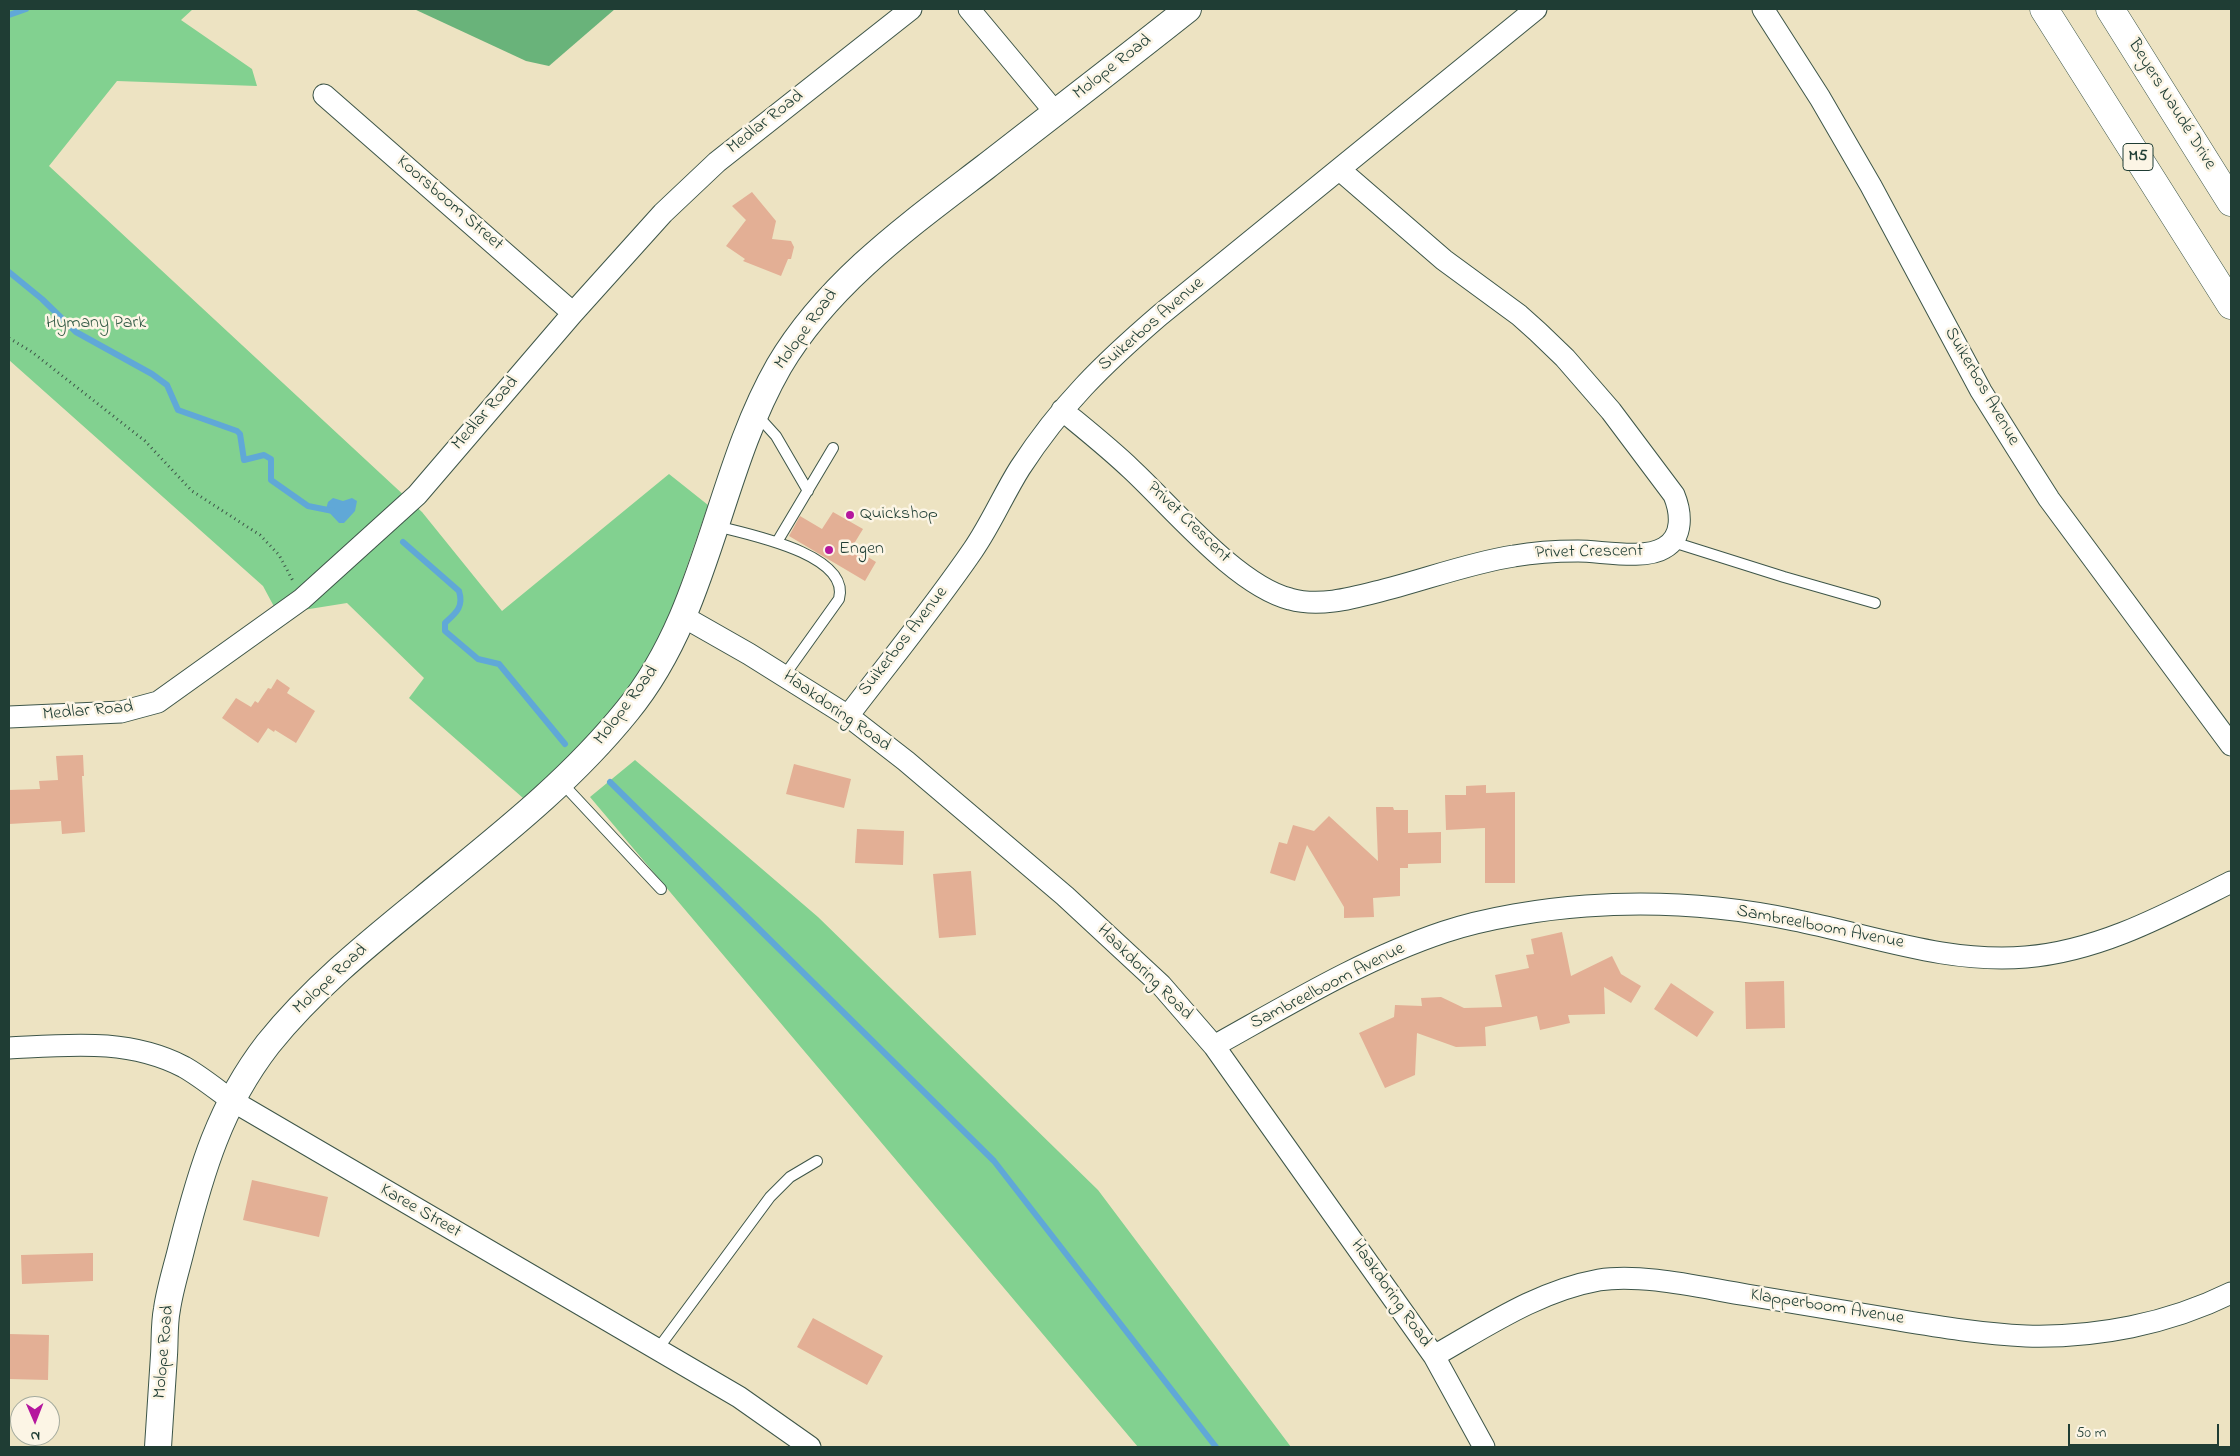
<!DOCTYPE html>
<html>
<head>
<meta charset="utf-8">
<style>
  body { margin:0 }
  #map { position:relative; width:2240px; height:1456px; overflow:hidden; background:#ede3c2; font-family:"Indie Flower",sans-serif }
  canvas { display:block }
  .frame { position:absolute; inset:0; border:10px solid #1f3d34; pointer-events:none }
  .north { position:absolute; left:10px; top:1396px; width:50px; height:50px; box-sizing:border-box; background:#fcf5e5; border:1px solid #a4ab9e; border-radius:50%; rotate:179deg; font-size:14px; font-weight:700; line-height:20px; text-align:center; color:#1f3d34 }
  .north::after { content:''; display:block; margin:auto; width:18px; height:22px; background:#b5179e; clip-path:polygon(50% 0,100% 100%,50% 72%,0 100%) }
  .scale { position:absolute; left:2068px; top:1424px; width:151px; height:22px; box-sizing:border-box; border:2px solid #1f3d34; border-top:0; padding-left:6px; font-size:15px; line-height:18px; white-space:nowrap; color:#1f3d34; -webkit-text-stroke:4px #fcf5e5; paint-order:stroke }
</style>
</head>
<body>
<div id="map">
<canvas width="2240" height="1456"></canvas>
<div class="frame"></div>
<div class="north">N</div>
<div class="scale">50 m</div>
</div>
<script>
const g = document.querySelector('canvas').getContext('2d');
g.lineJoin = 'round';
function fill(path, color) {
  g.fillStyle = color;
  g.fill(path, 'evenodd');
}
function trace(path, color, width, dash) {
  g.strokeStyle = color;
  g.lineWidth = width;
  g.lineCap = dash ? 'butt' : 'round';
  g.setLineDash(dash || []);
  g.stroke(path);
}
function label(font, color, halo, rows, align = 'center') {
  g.font = font + ' "Indie Flower",sans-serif';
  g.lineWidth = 5;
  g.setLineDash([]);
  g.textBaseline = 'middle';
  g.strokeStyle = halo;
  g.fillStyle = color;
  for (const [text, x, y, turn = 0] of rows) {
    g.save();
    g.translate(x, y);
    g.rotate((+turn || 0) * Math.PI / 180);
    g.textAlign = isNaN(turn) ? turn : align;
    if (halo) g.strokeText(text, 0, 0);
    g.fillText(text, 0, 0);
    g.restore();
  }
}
fill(new Path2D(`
  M9 9H193L181 20 252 69 257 86 117 81 49 166 422 512 502 611 669 474 708 505 673 607 657 641 627 694 572 760 523 798 409 698 424 678 347 603 278 614 263 586 9 360Z
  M635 760 818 917 1098 1190 1291 1447H1138L590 797Z`), '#82d190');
fill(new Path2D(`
  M414 9H615L549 66 526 61Z`), '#69b37a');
fill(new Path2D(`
  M333 498 343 501 352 498 357 501 355 511 344 523H339L326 509 328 502Z`), '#60a8d7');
trace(new Path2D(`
  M9 15 26 9
  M9 272 42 299 76 332 152 374 167 385 178 410 237 431 240 434 244 460 264 455 271 459V480L308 506 333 511
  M403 542 459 591C464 607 456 613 445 623V631L478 659 499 664 565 744
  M610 782 994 1161 1216 1447`), '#60a8d7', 6);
fill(new Path2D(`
  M752 192 776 221 772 239 791 241 794 247 791 259H788L781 276 743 261 745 259 726 246 746 220 732 206Z
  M833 512 863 529 852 547 876 562 865 581 789 536 800 516 822 529Z
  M277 679 290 688 287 693 315 711 296 743 275 730 274 732 268 728 258 743 222 718 236 698 251 707 255 701 258 703 268 688 271 689Z
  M83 755 84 776H82L85 832 62 834 61 821 9 824V790L40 789 39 781 58 780 56 756Z
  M794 764 851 779 844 808 786 794Z
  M1486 785V793L1515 792V883H1485V828L1446 830 1445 795H1466V786Z
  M1376 807H1393L1394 810H1408V833L1441 832V863L1408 864V868H1400V896L1373 898 1374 917 1344 918V907L1307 845 1295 881 1270 873 1279 842 1287 844 1293 825 1314 831 1329 816 1378 861Z
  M857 829 904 831 903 865 855 863Z
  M971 871 976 935 939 938 933 874Z
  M1562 932 1571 976 1612 956 1621 974 1641 986 1631 1003 1604 987 1605 1014 1568 1015 1570 1023 1540 1030 1537 1016 1485 1027 1486 1046 1456 1047 1417 1033 1415 1075 1385 1088 1359 1033 1394 1017 1395 1005 1422 1006 1421 998 1441 997 1464 1008 1502 1007 1495 975 1529 968 1526 955 1534 954 1531 939Z
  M1784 981 1785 1028 1746 1029 1745 982Z
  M1671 983 1714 1012 1697 1037 1654 1009Z
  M252 1180 328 1197 319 1237 243 1220Z
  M93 1253V1281L22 1284 21 1255Z
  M813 1318 883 1356 867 1385 797 1347Z
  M9 1334 49 1335 48 1380 9 1379Z`), '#e3af95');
const service = new Path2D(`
  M757 415 776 436 808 491
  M716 526C747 534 851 554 839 599L784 676
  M777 542 833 448
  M1673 542 1784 577 1875 603
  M562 783 661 889
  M657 1350 770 1197 790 1177 817 1161`);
const minor = new Path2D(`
  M969 9 1055 112
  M1763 9 1820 98 1871 186 1981 391 2016 447 2049 499 2231 745
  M324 95 573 313
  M1062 410C1085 429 1109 448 1131 469 1173 508 1236 585 1290 599 1318 607 1349 599 1376 592 1422 581 1468 563 1514 556 1536 552 1557 551 1578 551 1601 551 1645 560 1664 548 1684 537 1681 512 1674 495L1611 411 1565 358 1538 332 1519 315 1444 260 1340 170
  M684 617 749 654 848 716 906 761 1065 896 1161 985 1214 1046 1434 1356 1484 1447
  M848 716C890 661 934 607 973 550 991 524 1003 495 1020 468 1061 405 1103 364 1160 315L1536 9
  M9 717 121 712 158 702 302 599 417 495 573 313 663 213 717 162 911 9
  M1214 1046C1288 1005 1363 959 1444 932 1486 918 1543 909 1586 906 1655 901 1727 906 1794 920 1870 935 1948 964 2026 957 2100 951 2167 914 2231 882
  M9 1048C69 1045 128 1038 184 1067 200 1076 216 1089 231 1100L739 1397 810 1447
  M1434 1356C1487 1326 1538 1291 1599 1280 1642 1273 1703 1288 1747 1295 1797 1303 1848 1312 1898 1320 1940 1327 1983 1334 2026 1336 2096 1338 2168 1324 2231 1293`);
const tertiary = new Path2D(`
  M158 1447C160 1416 162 1386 164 1355 165 1340 164 1324 167 1309 170 1288 177 1267 182 1246 201 1171 220 1106 268 1044 313 988 369 943 423 899 496 839 568 784 627 711 709 611 716 476 779 366 828 283 908 226 984 168 1052 115 1120 63 1188 9`);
const primary = new Path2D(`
  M2044 9 2231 305
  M2110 9 2231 202`);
trace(service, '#3e5649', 12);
trace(minor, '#3e5649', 23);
trace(tertiary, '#3e5649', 28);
trace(primary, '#3e5649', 29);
trace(new Path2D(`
  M9 338 32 352 145 441 192 491 260 535 279 555 293 581`), '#3e5649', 3, [1, 4]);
trace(service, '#fff', 10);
trace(minor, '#fff', 21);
trace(tertiary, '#fff', 26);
trace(primary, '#fff', 28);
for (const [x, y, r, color] of [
  [850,515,5,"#b5179e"],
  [829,550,5,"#b5179e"]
]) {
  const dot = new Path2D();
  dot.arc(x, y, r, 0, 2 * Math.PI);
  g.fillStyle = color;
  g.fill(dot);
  trace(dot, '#fcf5e5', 2);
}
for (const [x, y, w] of [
  [2138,157,30]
]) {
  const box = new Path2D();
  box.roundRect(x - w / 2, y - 13.5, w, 27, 4);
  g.fillStyle = '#fcf5e5';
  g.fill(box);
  trace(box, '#1f3d34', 1);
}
label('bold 16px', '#1f3d34', null, [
  ["M5",2138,157]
]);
label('18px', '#1f3d34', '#fcf5e5', [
  ["Molope Road",1113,68,-38],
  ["Beyers Naudé Drive",2171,105,58],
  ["Medlar Road",766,123,-38],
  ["Koorsboom Street",449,204,41],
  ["Suikerbos Avenue",1152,325,-41],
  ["Molope Road",807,330,-54],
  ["Suikerbos Avenue",1981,387,60],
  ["Medlar Road",486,414,-49],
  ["Privet Crescent",1188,523,44],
  ["Privet Crescent",1589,553,-1],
  ["Suikerbos Avenue",904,642,-52],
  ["Molope Road",627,706,-53],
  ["Medlar Road",88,712,-5],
  ["Haakdoring Road",836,712,35],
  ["Sambreelboom Avenue",1820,928,11],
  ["Haakdoring Road",1144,973,45],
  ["Molope Road",331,980,-43],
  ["Sambreelboom Avenue",1328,987,-27],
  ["Karee Street",420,1212,30],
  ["Haakdoring Road",1390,1294,55],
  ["Klapperboom Avenue",1827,1308,9],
  ["Molope Road",165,1352,-85]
]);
label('18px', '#335b46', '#fcf5e5', [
  ["Hymany Park",96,324]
]);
label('18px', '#1f3d34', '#fcf5e5', [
  ["Quickshop",860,515],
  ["Engen",839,550]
], 'left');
</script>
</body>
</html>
